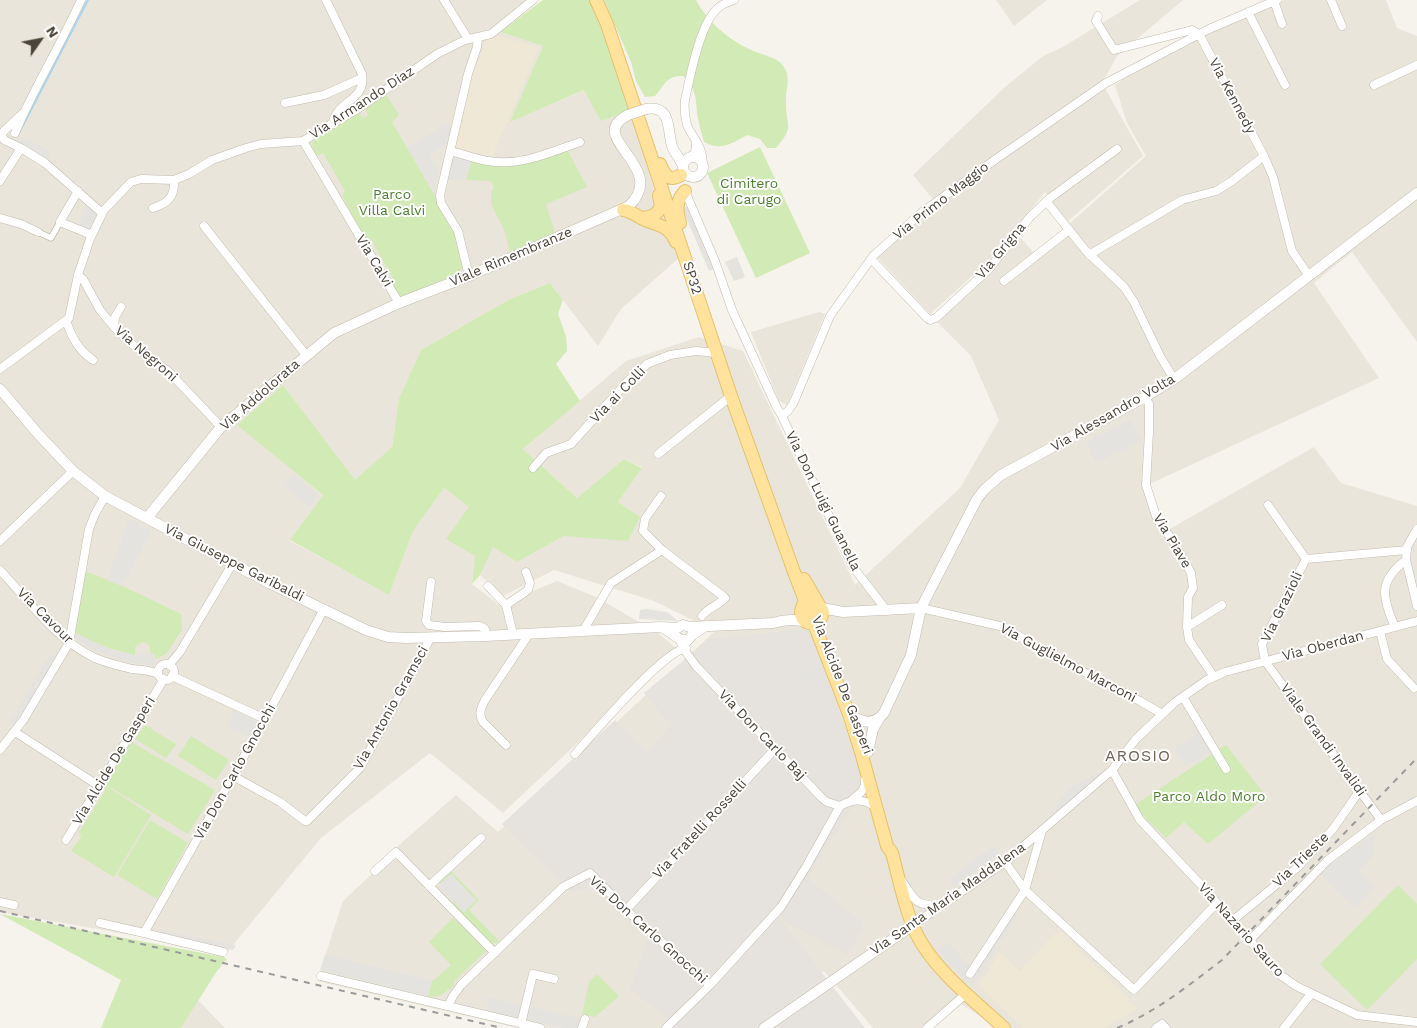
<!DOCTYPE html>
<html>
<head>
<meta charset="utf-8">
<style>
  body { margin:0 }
  #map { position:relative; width:1417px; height:1028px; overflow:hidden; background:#f6f3ec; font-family:"Work Sans",sans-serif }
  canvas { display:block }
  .north { position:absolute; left:15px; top:15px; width:50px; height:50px; -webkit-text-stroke:4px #fff; paint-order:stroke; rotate:57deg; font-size:14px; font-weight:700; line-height:20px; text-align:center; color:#4b4439 }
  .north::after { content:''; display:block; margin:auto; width:18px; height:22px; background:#4b4439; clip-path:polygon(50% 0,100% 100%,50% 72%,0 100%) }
</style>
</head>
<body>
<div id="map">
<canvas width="1417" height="1028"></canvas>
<div class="north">N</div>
</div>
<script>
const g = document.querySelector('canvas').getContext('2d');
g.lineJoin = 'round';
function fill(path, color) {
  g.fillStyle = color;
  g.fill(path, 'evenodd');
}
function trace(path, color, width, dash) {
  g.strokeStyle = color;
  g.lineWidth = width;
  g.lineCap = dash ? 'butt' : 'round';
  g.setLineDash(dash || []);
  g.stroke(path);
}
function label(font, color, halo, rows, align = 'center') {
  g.font = font + ' "Work Sans",sans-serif';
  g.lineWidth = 4;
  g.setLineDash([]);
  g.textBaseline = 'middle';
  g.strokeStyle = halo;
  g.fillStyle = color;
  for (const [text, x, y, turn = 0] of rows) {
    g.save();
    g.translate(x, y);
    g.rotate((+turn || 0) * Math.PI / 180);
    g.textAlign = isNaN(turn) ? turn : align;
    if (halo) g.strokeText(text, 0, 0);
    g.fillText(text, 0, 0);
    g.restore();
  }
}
fill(new Path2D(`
  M0 0H531L498 28 500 32 543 46 511 121 585 90 631 111 658 202 679 258 621 309 598 346 550 283 510 299 421 350 399 398 392 447 355 481 283 385 238 425 323 495 290 541 389 594 413 531 444 488 469 507 475 556 472 584 499 605 557 581 596 597 658 633 677 649 503 813 430 753 321 838 223 957 138 936 0 912Z
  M996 0H1047L1014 26Z
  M1140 0H1183L1117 56 1102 83 1143 156 1067 222 1045 192 989 261 930 314 877 257 936 203 913 175 1005 87 1043 56 1061 48Z
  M1284 0H1386L1397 28 1417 36V342L1352 252 1314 283 1379 378 1143 487 1168 530 1314 447 1341 483 1417 506V1028H1000L961 1004 932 1028H873L824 971 750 1028H518L317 981 343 901 373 873 372 869 456 795 498 832 715 631 654 601 554 570 503 596 480 575 492 546 517 562 564 536 639 517 618 502 642 467 624 459 577 498 523 449 626 361 699 337 743 351 855 585 960 488 999 420 971 356 936 321 1017 234 1035 254 1146 156 1127 123 1115 85 1154 58 1193 37Z
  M819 312 825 314 787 405 779 401 751 332Z
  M198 1000 225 1028H181Z`), '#eae5da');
fill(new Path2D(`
  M810 629 865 786 807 878 864 924 847 955 779 918 865 1028H680L630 989 648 938 594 886 572 892 502 824 615 720 647 753 671 725 644 693 709 639Z`), '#e6e2dd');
fill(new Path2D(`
  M495 35 539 47 492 157 455 148 472 76 486 41Z
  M1059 929 1138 1009 1104 1028H1023L979 986 999 952 1020 971Z`), '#efe8d6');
fill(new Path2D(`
  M543 0H590L602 21 631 111 601 121 584 90 510 122 543 46 500 32Z
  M604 0H696C707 21 728 39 749 49 760 55 779 56 785 69 791 78 785 92 786 103 786 128 795 126 776 148H767L760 139 747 135C731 144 721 151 704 142 702 134 699 126 698 118 695 100 698 90 683 76 665 76 666 84 655 96L645 97 636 81 631 62Z
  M385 93 399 115 392 122 456 232 464 267 458 273 404 297 399 296 390 281 393 278 371 239 366 240 342 196 345 191 323 153 317 156 311 143 356 113 360 114 363 118 368 115 365 107Z
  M760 147 810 253 756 278 707 173Z
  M567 149 587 187 546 204 555 233 510 253 504 229 491 204V192L494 188 491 181 466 180 472 160C479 162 487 165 495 166 520 169 544 159 567 149Z
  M550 283 563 300 558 314 566 336 567 351 556 364 580 401 523 449 577 498 624 459 642 468 618 502 640 517 628 541 564 536 517 562 493 547 480 575 472 584 475 556 446 539 469 507 444 488 413 531 389 595 290 540 323 495 237 425 283 385 355 480 392 447 399 398 421 350 510 299Z
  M85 571 127 588 181 614 182 630 166 654 156 659 154 654H151L149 645 144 642 138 644 135 647V655L104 647 74 632Z
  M145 725 176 744 166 758 135 739Z
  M191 736 229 760 216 780 178 756Z
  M131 742 215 790 188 834 103 783Z
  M1226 745 1266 796 1208 844 1184 822 1166 838 1133 806Z
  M102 783 151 815 114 877 71 851 81 837 79 832 105 791Z
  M150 820 188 843 157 899 117 875Z
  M451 871 479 900 469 910 499 941 497 943H494L492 945 452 903 453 901 464 912 476 900 451 874 440 884 439 882Z
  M1398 885 1417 904V959L1367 1010 1320 964Z
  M0 914 223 957 227 959 217 971 181 1028H101L121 980Z
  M453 918 460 924 486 951 454 981V985C446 992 440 998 428 996L432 980H434L451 965 429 942Z
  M597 974 619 996 595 1017 582 1014 589 982Z`), '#d2eab5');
fill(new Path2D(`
  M445 125 452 127 446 144 429 154 439 172 434 193 407 147Z
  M20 136 51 151 45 161 18 150 16 141Z
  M453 155 472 160 466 180H447Z
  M87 204 99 216 93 230 79 225 83 215 82 214Z
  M688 206 714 269 709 271 682 208Z
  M737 257 745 277 734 281 725 262Z
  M1130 420 1142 441 1096 463 1086 442Z
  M293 475 319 495 310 507 284 486Z
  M129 519 152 530 122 586 107 580Z
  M647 609 667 612 678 621 639 619 640 610Z
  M74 632 87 639 116 651 135 655 154 654 156 659 155 665 141 664 128 662 100 653 73 638Z
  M789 648 819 679 812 686 786 661 790 657 785 652Z
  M50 654 56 657 16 725 10 722Z
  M235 711 259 722 250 738 227 725Z
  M1200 732 1212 750 1185 766 1174 748Z
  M1098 773 1101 775 1049 817 1060 798 1072 786Z
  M1375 833 1373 855 1359 871 1375 887 1355 908 1318 872Z
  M993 846 999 854 954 887 949 879Z
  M451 874 476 900 464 912 440 887V884Z
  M1015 911 1018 914 974 985 963 978 938 949 949 942 964 961 976 972Z
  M163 930 193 938 196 937 236 945 233 950 161 934Z
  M325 955 432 980 428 996 320 970Z
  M489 997 581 1019 579 1028H564L486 1010Z`), '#e5e3e0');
trace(new Path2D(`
  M19 133 88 0`), '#a9d4f2', 2);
const pedestrian = new Path2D(`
  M38 232 51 238 60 222`);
const minor = new Path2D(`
  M326 0 362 74C367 101 335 101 333 124
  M444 0 468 39
  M1331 0 1342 26
  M1274 1 1282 24
  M1248 12 1285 85
  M1098 16 1096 21 1114 50 1192 30 1199 34 1264 156 1273 177 1292 251 1309 276
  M1374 85 1417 65
  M285 103 324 95 362 78
  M22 114 3 132 2 136 4 140 21 148 45 163 102 213
  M15 133C34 87 61 45 81 0
  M303 141 399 303
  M450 151C463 154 475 159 488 161 519 167 551 152 580 142
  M690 157 695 153 696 144
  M702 163C705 150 692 137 687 125 685 117 684 108 685 100 690 77 700 24 717 9 721 4 728 2 734 0
  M0 181 21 148
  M78 191 60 222 92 235
  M685 191 715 261 732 310 777 408 781 414H784L788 411 793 404 830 316 873 256 921 213 996 159 1106 83 1209 29 1277 0
  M1046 201 1086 251 1124 287 1134 302 1160 356 1174 379
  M153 208C169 203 175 196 174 180
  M0 218 21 224 38 232
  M204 226 306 355
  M1089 255 1182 200 1216 191 1232 181 1264 156
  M871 259 927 318 930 320 936 318 989 269 1030 217 1050 198 1117 149
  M78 275 83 279 100 310 114 327 133 345 169 372 221 427
  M469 276 458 231 441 203 440 195 468 74 477 47 478 37
  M1004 281 1069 230
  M66 321C72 337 78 350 93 360
  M114 327 115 317 121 307
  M0 369 69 318 78 275 90 239 104 210 131 182 141 179 174 180 189 174 212 160 246 148 261 144 303 141 359 108 437 54 465 40 491 34 533 0
  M1145 397 1149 404V432L1146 485 1157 519 1175 544 1191 573 1193 588 1188 597 1187 627 1189 640 1214 677
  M781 414 853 567 887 611
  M658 454 731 396
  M533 468 546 453 571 444 628 381 647 364 670 355 696 351 716 353
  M661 496 645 519 643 531 662 550
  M1268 505 1306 559 1262 644 1265 661 1381 820
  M1417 529 1407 547 1406 560 1417 606
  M0 541 73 471
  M1306 559 1407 550
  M0 570C29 601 56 640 95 658 107 663 120 666 132 669 141 670 150 670 158 674
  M431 582 426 621 429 625 445 627 480 626 485 629 487 636
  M488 586 506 605 513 634
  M506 605 528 590 530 583 526 572
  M921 608 1004 627 1046 652 1140 701 1162 714
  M1187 627 1222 605
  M1395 627C1382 597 1378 581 1406 560
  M583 631 611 583 662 550 723 596 725 598C717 607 709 606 702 616
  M1380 631 1387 659 1414 688
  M680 640 683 648 696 666 822 798 827 802 840 806
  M158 672a8 8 0 1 1 16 0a8 8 0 1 1-16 0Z
  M169 665 180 652 233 563
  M172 676 265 719
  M1183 697 1226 769
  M15 732 99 786
  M506 745 483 722C478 714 481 708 485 700L529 634
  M0 750 24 719 69 643 89 529 95 514 105 496
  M575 754C593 734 663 651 686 648
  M1112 770 1140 820 1203 887 1279 974 1296 986 1357 1015 1417 1022
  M233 776 280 802 305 821H307L360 768 431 637
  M852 800C859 794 866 790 865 780
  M66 840 164 679
  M1005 862 1025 890 1134 990 1217 903
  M375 871 396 852 495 953
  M902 881C916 902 915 905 941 906
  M429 886 481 838
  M0 902 14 905
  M626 910 775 749
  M1232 921 1298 867 1333 829 1360 790
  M100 923 144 933
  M913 925 1005 862 1112 770 1136 739 1174 703 1207 680 1225 672 1417 621
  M1249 941 1328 860 1381 820 1417 801
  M223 952 144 933 265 719 324 609
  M970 974 1025 890 1042 831
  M321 976 540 1028
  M710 985 781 907 806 867 840 806C853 799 864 798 877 808
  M448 1006 453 996 461 985 563 887 590 873 626 910 710 985 666 1028
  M521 1024 533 974 554 979
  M582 1028 585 1019
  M927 1028 967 993
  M1156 1028 1162 1024 1166 1028
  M1284 1028 1311 994`);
const tertiary = new Path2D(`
  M646 109C672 105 667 129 672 146 674 153 680 158 683 166
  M683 167a10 10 0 1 1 20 0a10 10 0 1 1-20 0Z
  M0 389 39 435 73 471 105 496 269 583 366 630 388 637 406 638 485 636 660 627 677 628
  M147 518 221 427 334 333 399 303 469 276 629 206C670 166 583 138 628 115
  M822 608 843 612 921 608
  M663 628C673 632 678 642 688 640L692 635 704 627
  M677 628 683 625 690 627 773 623C783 620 795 619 806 622
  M858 719C868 724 877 722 884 713L911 655 921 608 977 499 984 490 1001 475 1145 397 1177 377 1417 193
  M868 752 873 729 879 719
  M764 1028 913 925`);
const primary = new Path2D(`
  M596 0 607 24 731 396 794 572 849 714 861 752 887 846 892 853C899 878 905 911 916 933 934 970 975 1001 1004 1028
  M660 164C665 176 669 182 681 175
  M623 210C631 211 634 214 641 218 656 226 668 223 676 242
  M643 218C651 217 657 215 661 207L659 195
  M680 223C676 210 676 201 685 191
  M804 579 823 612C819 632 794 623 803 605L810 601 817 602`);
trace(pedestrian, '#c2bbae', 7);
trace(minor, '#c2bbae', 9);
trace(tertiary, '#c2bbae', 11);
trace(primary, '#e6c16a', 14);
trace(pedestrian, '#fff', 5.5);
trace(minor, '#fff', 8);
trace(tertiary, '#fff', 10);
trace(primary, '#ffe39c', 12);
trace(new Path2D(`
  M0 911 502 1028
  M1117 1028C1156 1012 1189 985 1222 960L1417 758`), '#9a9a9a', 2, [6, 6]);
const tertiaryBridge = new Path2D(`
  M628 115 646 109`);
trace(tertiaryBridge, '#c2bbae', 11, []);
trace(tertiaryBridge, '#fff', 10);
label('14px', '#4b4439', '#fff', [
  ["Via Kennedy",1232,96,62],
  ["Via Armando Diaz",362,103,-33],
  ["Via Primo Maggio",941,201,-38],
  ["Via Grigna",1001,251,-50],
  ["Viale Rimembranze",511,257,-23],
  ["Via Calvi",374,261,59],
  ["SP32",692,278,72],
  ["Via Negroni",146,354,41],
  ["Via Addolorata",260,395,-41],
  ["Via ai Colli",618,395,-46],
  ["Via Alessandro Volta",1113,413,-30],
  ["Via Don Luigi Guanella",823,501,64],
  ["Via Piave",1172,541,59],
  ["Via Giuseppe Garibaldi",234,563,27],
  ["Via Grazioli",1282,607,-64],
  ["Via Cavour",45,616,45],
  ["Via Oberdan",1323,646,-15],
  ["Via Guglielmo Marconi",1068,663,28],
  ["Via Alcide De Gasperi",842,685,69],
  ["Via Antonio Gramsci",391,708,-61],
  ["Via Don Carlo Baj",762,735,46],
  ["Viale Grandi Invalidi",1323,740,54],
  ["Via Alcide De Gasperi",114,761,-59],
  ["Via Don Carlo Gnocchi",235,772,-61],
  ["Via Fratelli Rosselli",700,829,-47],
  ["Via Trieste",1301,860,-44],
  ["Via Santa Maria Maddalena",948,899,-35],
  ["Via Don Carlo Gnocchi",648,930,42],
  ["Via Nazario Sauro",1241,930,48]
]);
label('14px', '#4a7f2a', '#fff', [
  ["Cimitero",749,184],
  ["di Carugo",749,200],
  ["Parco",392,195],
  ["Villa Calvi",392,211],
  ["Parco Aldo Moro",1209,797]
]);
g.letterSpacing = '1px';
label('16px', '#6e6250', '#fff', [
  ["AROSIO",1138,756]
]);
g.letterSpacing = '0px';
</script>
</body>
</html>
